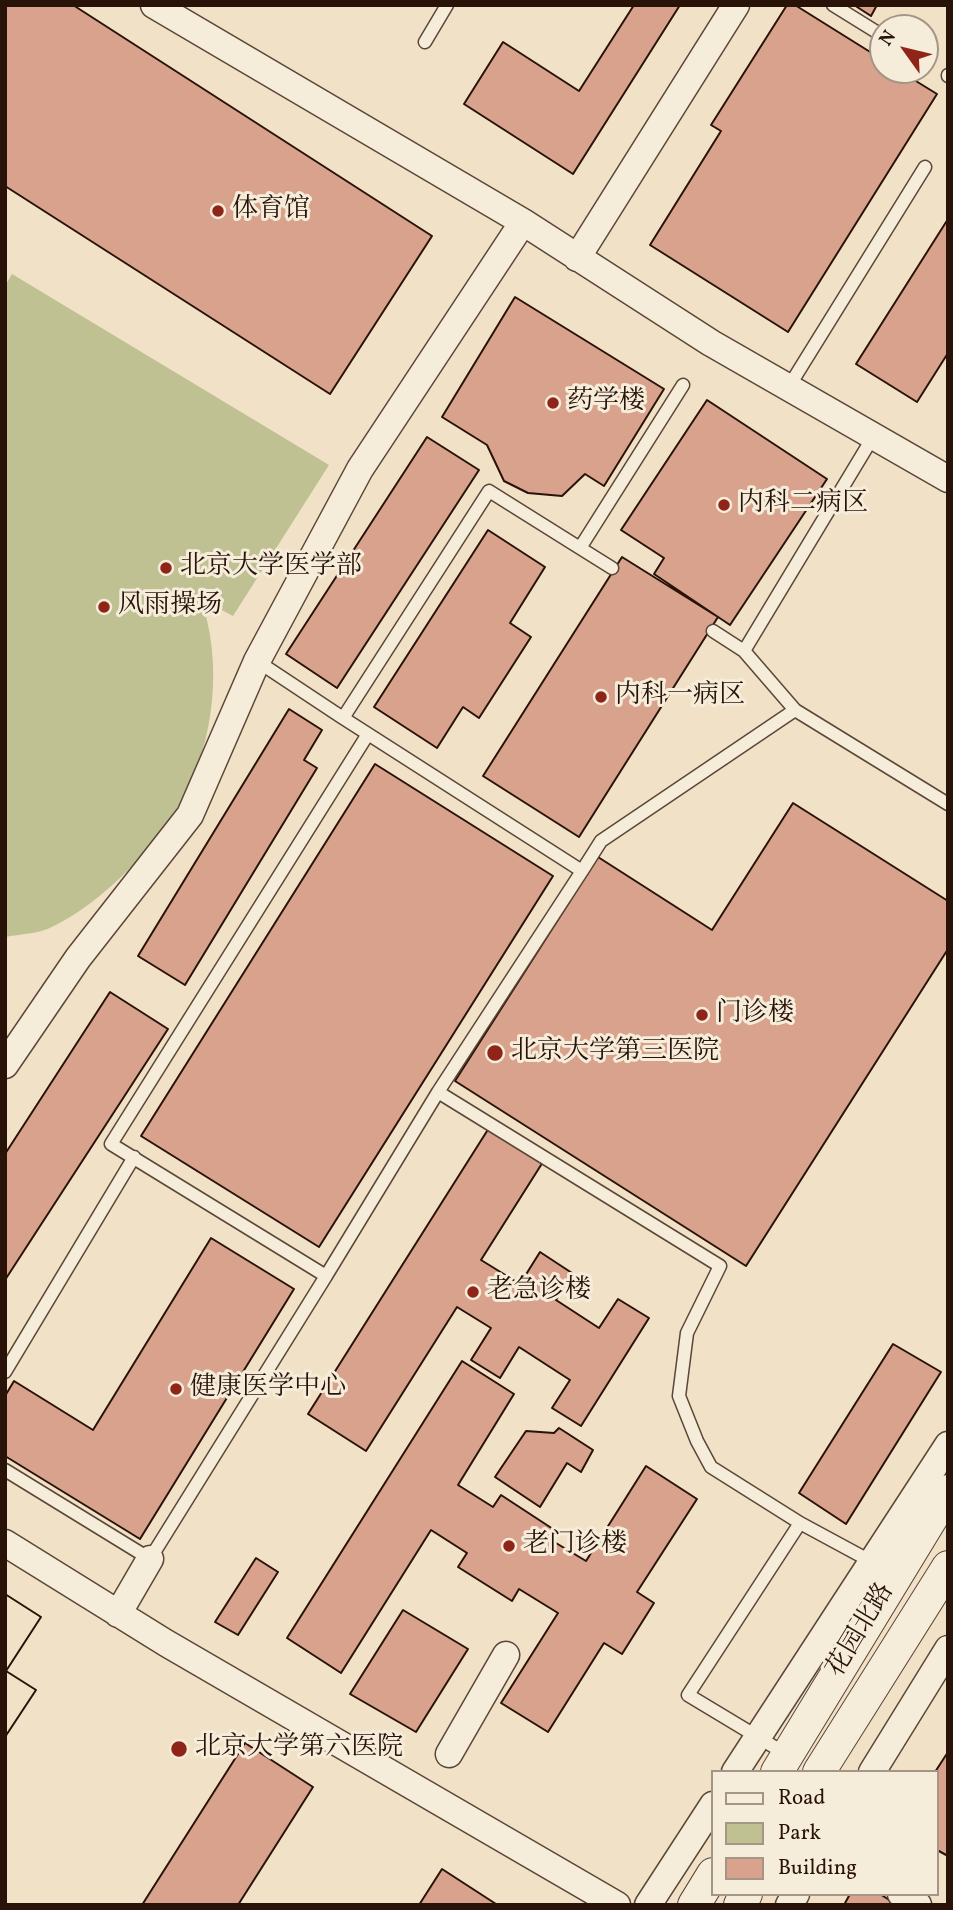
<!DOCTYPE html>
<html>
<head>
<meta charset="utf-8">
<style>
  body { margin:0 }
  #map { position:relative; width:953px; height:1910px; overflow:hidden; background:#f1e1c6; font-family:Vollkorn,serif }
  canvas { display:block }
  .frame { position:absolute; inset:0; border:7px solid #291309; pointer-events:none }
  .legend { position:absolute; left:711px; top:1770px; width:228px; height:126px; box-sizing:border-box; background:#f6ecda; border:2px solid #a49586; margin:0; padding:9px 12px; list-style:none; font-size:21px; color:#291309 }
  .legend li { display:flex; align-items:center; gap:14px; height:35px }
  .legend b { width:35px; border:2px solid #a49586 }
  .north { position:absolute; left:869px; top:14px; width:70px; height:70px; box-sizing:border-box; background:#f6ecda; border:2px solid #a49586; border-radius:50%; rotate:304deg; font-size:19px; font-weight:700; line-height:28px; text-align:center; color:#291309 }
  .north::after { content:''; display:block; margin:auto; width:24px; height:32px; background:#8f2418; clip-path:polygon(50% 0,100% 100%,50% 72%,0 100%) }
</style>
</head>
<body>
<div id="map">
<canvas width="953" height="1910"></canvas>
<div class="frame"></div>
<ul class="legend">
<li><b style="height:9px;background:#f6ecda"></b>Road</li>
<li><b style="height:19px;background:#bfc192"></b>Park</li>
<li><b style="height:19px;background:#d8a28d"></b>Building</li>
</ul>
<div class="north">N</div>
</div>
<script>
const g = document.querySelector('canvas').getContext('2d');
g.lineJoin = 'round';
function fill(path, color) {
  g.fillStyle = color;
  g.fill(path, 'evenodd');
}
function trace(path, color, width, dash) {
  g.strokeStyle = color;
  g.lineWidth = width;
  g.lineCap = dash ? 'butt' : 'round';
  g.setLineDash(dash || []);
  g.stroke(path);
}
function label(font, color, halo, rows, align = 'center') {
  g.font = font + ' Vollkorn,"Noto Serif SC",serif';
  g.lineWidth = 6;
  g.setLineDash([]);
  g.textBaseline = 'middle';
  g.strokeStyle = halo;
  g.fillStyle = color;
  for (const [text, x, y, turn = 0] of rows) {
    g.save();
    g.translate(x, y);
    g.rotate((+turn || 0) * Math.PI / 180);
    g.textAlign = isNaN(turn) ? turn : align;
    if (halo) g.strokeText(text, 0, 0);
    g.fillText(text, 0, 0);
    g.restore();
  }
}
fill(new Path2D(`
  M12 274 329 465 233 616 201 599C223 664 214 736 185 798 181 807 173 816 167 824 137 865 98 904 52 927 39 934 20 934 5 937V286Z`), '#bfc192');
const building = new Path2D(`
  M5 5H73L432 236 330 394 5 186Z
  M634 5H680L573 174 464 104 503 42 579 91Z
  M787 5H795L883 60V70H898L937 94 788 332 650 245 721 131 711 125Z
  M854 5H877L871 16Z
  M948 219V353L917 402 856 364Z
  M515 297 664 389 604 486 585 474 562 496 528 493 504 481 487 445 442 417Z
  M707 400 827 479 730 625 654 574 664 558 621 530Z
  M427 437 479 470 337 688 286 654Z
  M488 530 545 567 510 623 531 637 479 718 463 707 437 748 374 707Z
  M622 557 718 617 579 837 483 776Z
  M289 709 322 730 304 760 317 768 185 985 138 956Z
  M375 764 553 876 319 1247 141 1136Z
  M793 803 948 901V949L746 1266 455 1081 598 857 712 930Z
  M110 992 168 1029 5 1280V1154Z
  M494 1120 548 1154 481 1260 520 1284 540 1252 572 1273 556 1300 599 1328 618 1299 649 1318 581 1426 552 1408 570 1380 519 1347 500 1378 471 1360 491 1328 457 1307 366 1451 308 1414Z
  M211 1238 294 1289 140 1539 5 1456V1396L14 1381 93 1430Z
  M893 1344 941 1372 846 1524 799 1493Z
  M462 1361 514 1394 458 1485 493 1507 501 1495 556 1531 551 1540 586 1561 646 1466 697 1499 637 1592 654 1603 622 1654 604 1643 548 1732 501 1703 558 1613 519 1589 512 1601 458 1567 467 1553 431 1530 341 1673 287 1638Z
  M559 1428 593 1450 581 1472 567 1463 540 1507 495 1477 526 1431 554 1433Z
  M256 1558 278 1572 238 1635 215 1622Z
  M5 1594 41 1617 6 1671 36 1690 5 1737Z
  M5 1594 41 1617 6 1671 36 1690 5 1737Z
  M403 1610 468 1649 416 1732 350 1694Z
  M245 1743 313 1787 238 1905H142Z
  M948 1752V1856L937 1850V1772H935Z
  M442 1869 496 1904 495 1905H419Z
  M850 1894H880L897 1905H844Z`);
fill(building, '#d8a28d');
trace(building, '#291309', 2);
const service = new Path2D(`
  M833 5 883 36
  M425 42 447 5
  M948 75V76
  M788 388 925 167
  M580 548 612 568
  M713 631 744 651 873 437
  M744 651 795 710 948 804
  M257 661 343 718 489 491 580 548 683 385
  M343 718 582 871 601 841 795 710
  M368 734 111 1144 326 1276 438 1092
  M582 871 438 1092 720 1266 687 1333 679 1396 697 1441 711 1467 800 1523 874 1563
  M5 1372 134 1157
  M5 1470 150 1559 326 1276
  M786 1754 688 1695 800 1523`);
const minor = new Path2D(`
  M154 5 523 222 711 343 948 479
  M577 258 736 5
  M5 1065 78 958 190 815 257 661 360 469 523 222
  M5 1543 166 1643 617 1905
  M118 1614 150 1559
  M449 1754 506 1655
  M735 1772 948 1445
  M872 1772 948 1649
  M901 1894 918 1905
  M648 1905 713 1805
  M789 1905 796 1894`);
const tertiary = new Path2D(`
  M777 1772 948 1491
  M819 1772 948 1567
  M694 1905 713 1874
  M740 1905 746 1894`);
trace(service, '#5b4638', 15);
trace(minor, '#5b4638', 29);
trace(tertiary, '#5b4638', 34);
trace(service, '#f6ecda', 12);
trace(minor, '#f6ecda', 26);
trace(tertiary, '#f6ecda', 32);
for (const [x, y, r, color] of [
  [218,211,7,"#8f2418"],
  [553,403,7,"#8f2418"],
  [724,505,7,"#8f2418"],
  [166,568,7,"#8f2418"],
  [104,607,7,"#8f2418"],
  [601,697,7,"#8f2418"],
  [702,1015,7,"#8f2418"],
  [495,1053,9,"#8f2418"],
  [473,1292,7,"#8f2418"],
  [176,1389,7,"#8f2418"],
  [509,1546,7,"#8f2418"],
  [179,1749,9,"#8f2418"]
]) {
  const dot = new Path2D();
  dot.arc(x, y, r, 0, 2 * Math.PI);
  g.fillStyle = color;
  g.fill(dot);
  trace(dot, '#f6ecda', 2.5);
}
label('26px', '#291309', '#f6ecda', [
  ["体育馆",232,211],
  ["药学楼",567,403],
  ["内科二病区",738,505],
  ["北京大学医学部",180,568],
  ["风雨操场",118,607],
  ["内科一病区",615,697],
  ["门诊楼",716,1015],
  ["北京大学第三医院",511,1053],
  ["老急诊楼",487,1292],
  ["健康医学中心",190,1389],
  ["老门诊楼",523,1546],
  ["北京大学第六医院",195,1749]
], 'left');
label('26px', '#291309', '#f6ecda', [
  ["花园北路",862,1631,-59]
]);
</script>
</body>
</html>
